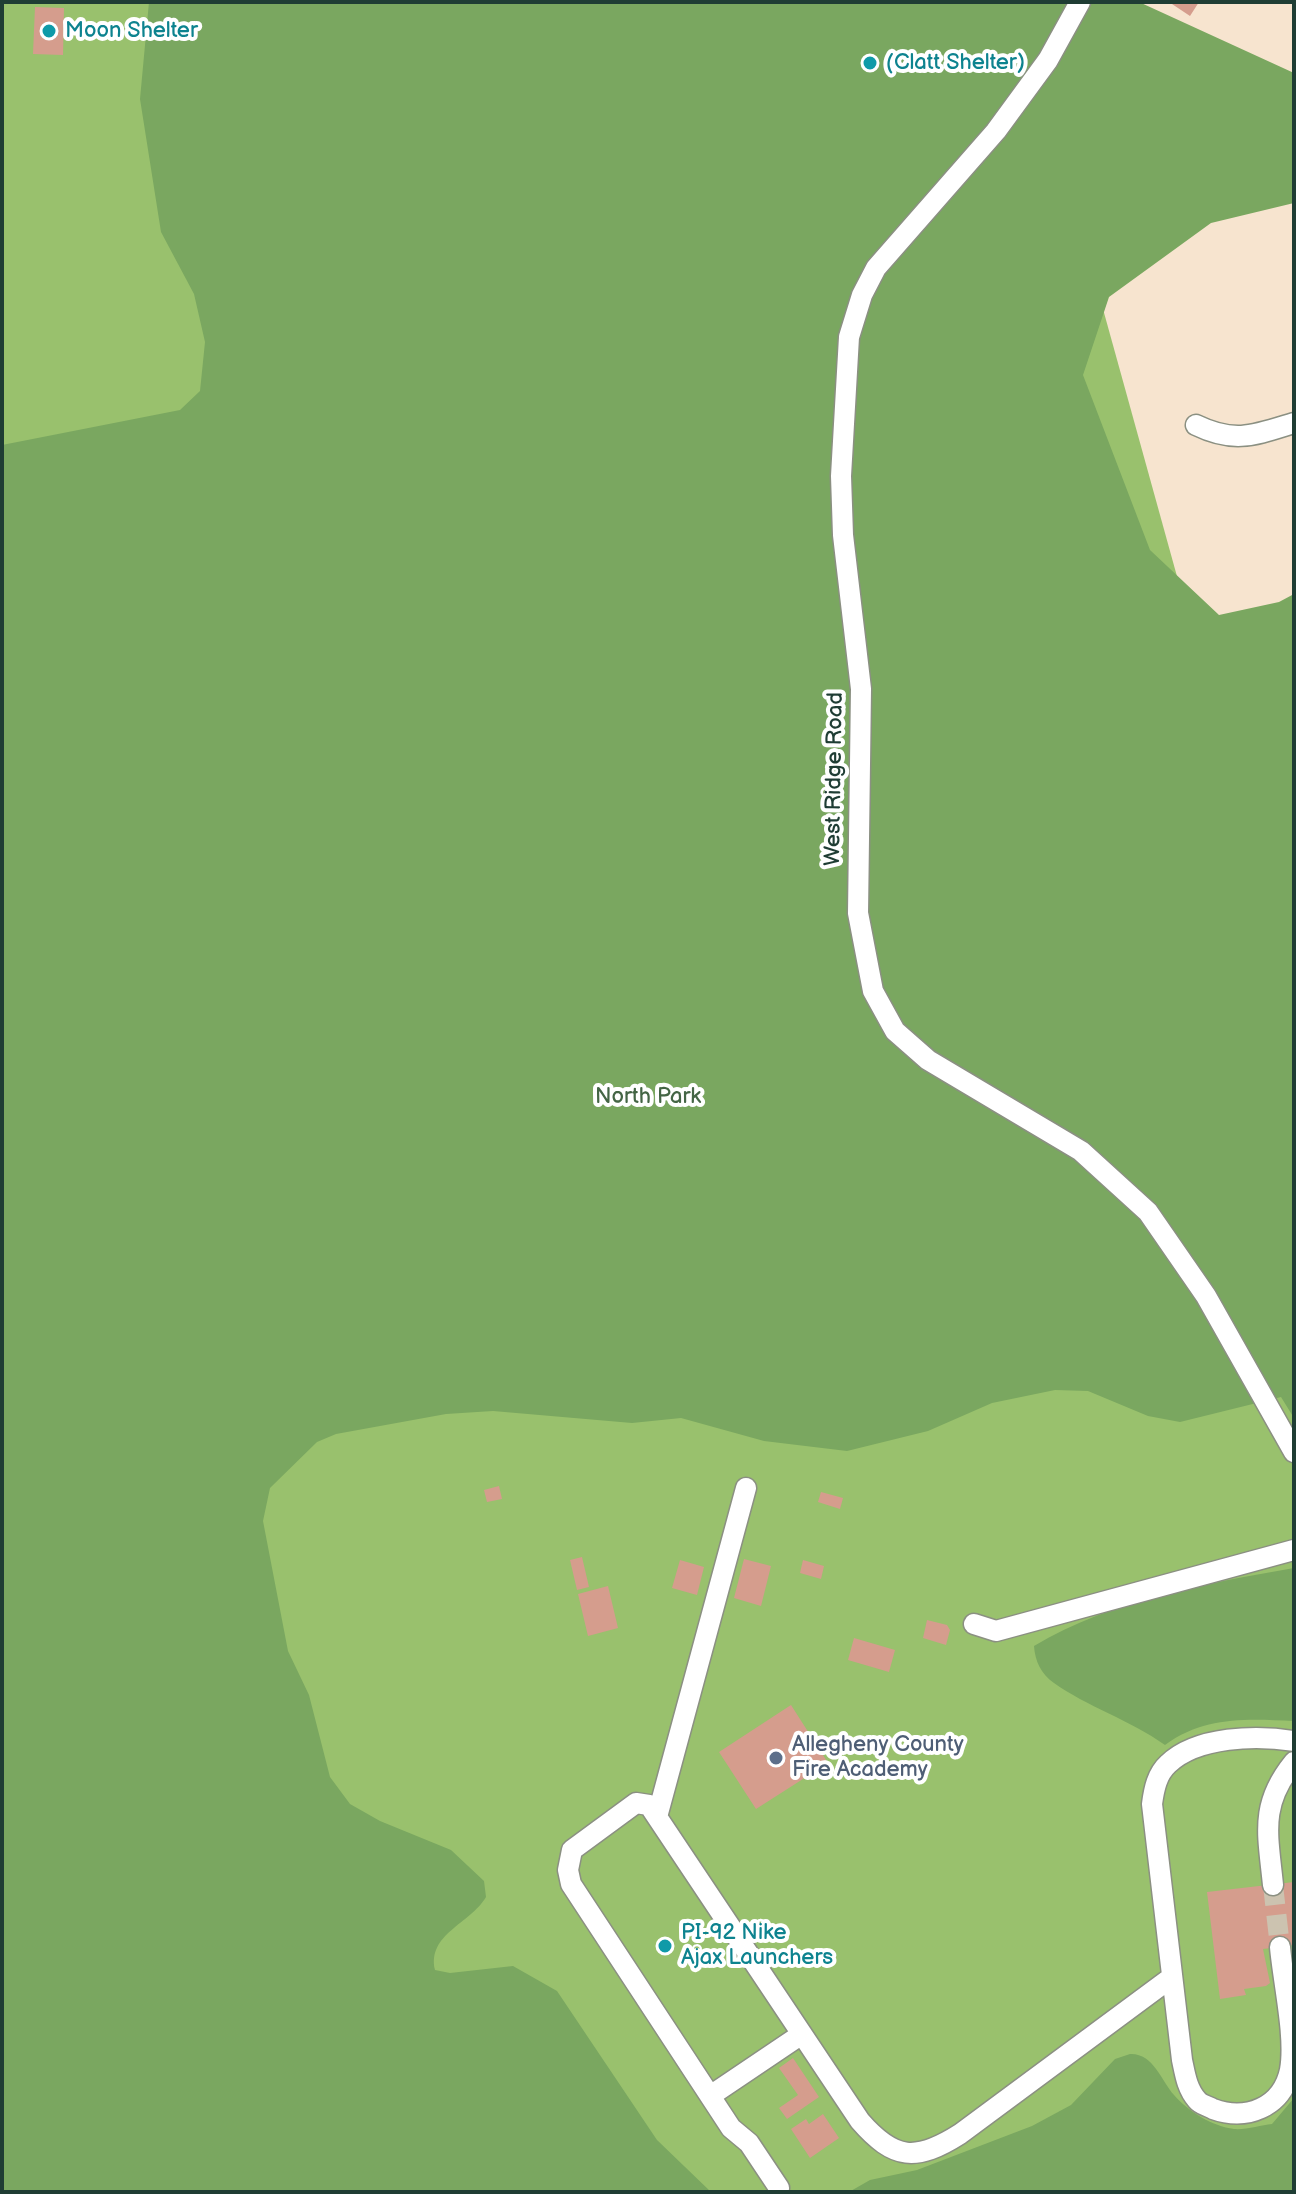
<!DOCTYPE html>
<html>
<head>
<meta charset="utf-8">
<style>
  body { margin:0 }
  #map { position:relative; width:1296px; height:2194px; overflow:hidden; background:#f7e4cf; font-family:"Balsamiq Sans",sans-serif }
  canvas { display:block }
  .frame { position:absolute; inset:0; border:4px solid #1f3d34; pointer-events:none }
</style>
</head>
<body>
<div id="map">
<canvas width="1296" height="2194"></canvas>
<div class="frame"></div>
</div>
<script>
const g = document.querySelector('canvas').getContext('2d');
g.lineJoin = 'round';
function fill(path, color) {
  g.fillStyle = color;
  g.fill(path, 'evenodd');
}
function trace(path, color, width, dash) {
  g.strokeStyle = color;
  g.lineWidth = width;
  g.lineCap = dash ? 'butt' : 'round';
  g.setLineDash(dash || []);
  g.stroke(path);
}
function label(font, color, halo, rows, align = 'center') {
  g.font = font + ' "Balsamiq Sans",sans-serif';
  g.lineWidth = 8;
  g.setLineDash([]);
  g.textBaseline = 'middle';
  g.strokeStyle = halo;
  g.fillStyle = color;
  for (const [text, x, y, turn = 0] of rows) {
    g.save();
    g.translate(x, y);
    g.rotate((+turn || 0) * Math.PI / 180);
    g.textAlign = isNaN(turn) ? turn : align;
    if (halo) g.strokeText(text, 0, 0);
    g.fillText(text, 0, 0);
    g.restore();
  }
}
fill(new Path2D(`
  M2 2H1018L1294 999V2192H2Z`), '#99c16d');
fill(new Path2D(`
  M149 2H1139L1294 73V203L1211 223 1109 297 1083 375 1150 550 1219 615 1279 602 1294 594V1418L1281 1397 1180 1422 1148 1416 1088 1391 1055 1390 992 1403 928 1431 847 1451 764 1441 681 1418 632 1423 493 1411 446 1414 336 1434 317 1442 270 1488 263 1521 288 1651 309 1695 330 1777 350 1804 380 1821 451 1850 484 1881 486 1897C470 1924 427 1934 435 1970L450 1973 513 1966 557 1991 657 2140 711 2192H2V445L180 410 200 391 205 342 194 294 161 232 140 99Z
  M1294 1568V1721C1246 1719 1205 1716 1165 1745 1130 1720 1086 1706 1054 1683 1041 1674 1035 1661 1034 1646 1113 1599 1205 1584 1294 1568Z
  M1130 2054C1153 2053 1161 2080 1174 2095 1189 2112 1212 2126 1234 2129 1246 2130 1261 2125 1272 2124L1294 2098V2192H849L870 2180 917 2170 1032 2126 1071 2105 1115 2059Z`), '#7aa760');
fill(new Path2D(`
  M1169 2H1199L1190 16Z
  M35 7 64 8 63 55 33 54Z
  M499 1486 502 1499 487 1502 484 1490Z
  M821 1492 843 1498 840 1509 818 1502Z
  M582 1557 589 1587 577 1590 570 1560Z
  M744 1559 771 1566 761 1606 734 1598Z
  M680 1560 704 1567 697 1595 672 1588Z
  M803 1560 824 1566 821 1579 800 1573Z
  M608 1586 618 1628 588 1636 578 1594Z
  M927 1620 947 1625 950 1630 946 1645 923 1638Z
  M854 1638 895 1650 889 1672 848 1660Z
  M791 1705 828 1763 756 1809 719 1752Z
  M1294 1882V1945L1263 1949 1270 1983 1266 1986 1244 1989 1246 1995 1220 1999 1207 1892Z
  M793 2058 819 2097 787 2119 779 2108 798 2095 779 2068Z
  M823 2114 839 2138 810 2158 791 2129 806 2119 809 2124Z`), '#d59d8d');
trace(new Path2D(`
  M1273 1885 1280 1947`), '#ccc3b0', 20, [20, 10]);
const minor = new Path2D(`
  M1080 2 1048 60 996 131 876 268 862 295 849 337 841 476 843 535 861 689 858 913 873 991 895 1031 928 1060 1081 1151 1148 1212 1206 1296 1294 1452
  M1196 425C1235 444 1255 435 1294 423
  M974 1624 996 1631 1294 1550
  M657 1817 746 1488
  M1273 1885C1268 1834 1259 1805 1294 1762
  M1280 1947C1283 1982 1296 2037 1290 2070 1282 2108 1246 2121 1213 2109 1208 2106 1201 2105 1197 2100 1187 2089 1185 2074 1182 2060L1152 1804C1154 1789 1157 1774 1168 1764 1197 1736 1257 1735 1294 1741
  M710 2096 802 2034
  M779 2188 749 2143 731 2128 571 1884 568 1870 572 1850 636 1803 649 1805 860 2121C894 2160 916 2162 960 2134L1172 1977`);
trace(minor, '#8b9082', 23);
trace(minor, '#fff', 20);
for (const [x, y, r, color] of [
  [49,31,8,"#0f9aa8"],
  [870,63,8,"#0f9aa8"],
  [776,1758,8,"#5c6f8a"],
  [665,1946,8,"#0f9aa8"]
]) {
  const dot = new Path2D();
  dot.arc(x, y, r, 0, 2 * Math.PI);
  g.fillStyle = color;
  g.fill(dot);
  trace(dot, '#fff', 3);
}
label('22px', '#0d838f', '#fff', [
  ["Moon Shelter",65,31],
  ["(Clatt Shelter)",886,63],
  ["PI-92 Nike",681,1933],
  ["Ajax Launchers",681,1958]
], 'left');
label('22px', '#1f3d34', '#fff', [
  ["West Ridge Road",835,779,-89]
]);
label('22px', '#446545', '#fff', [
  ["North Park",648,1097]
]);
label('22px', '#4e5e75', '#fff', [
  ["Allegheny County",792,1745],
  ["Fire Academy",792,1770]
], 'left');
</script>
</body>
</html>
